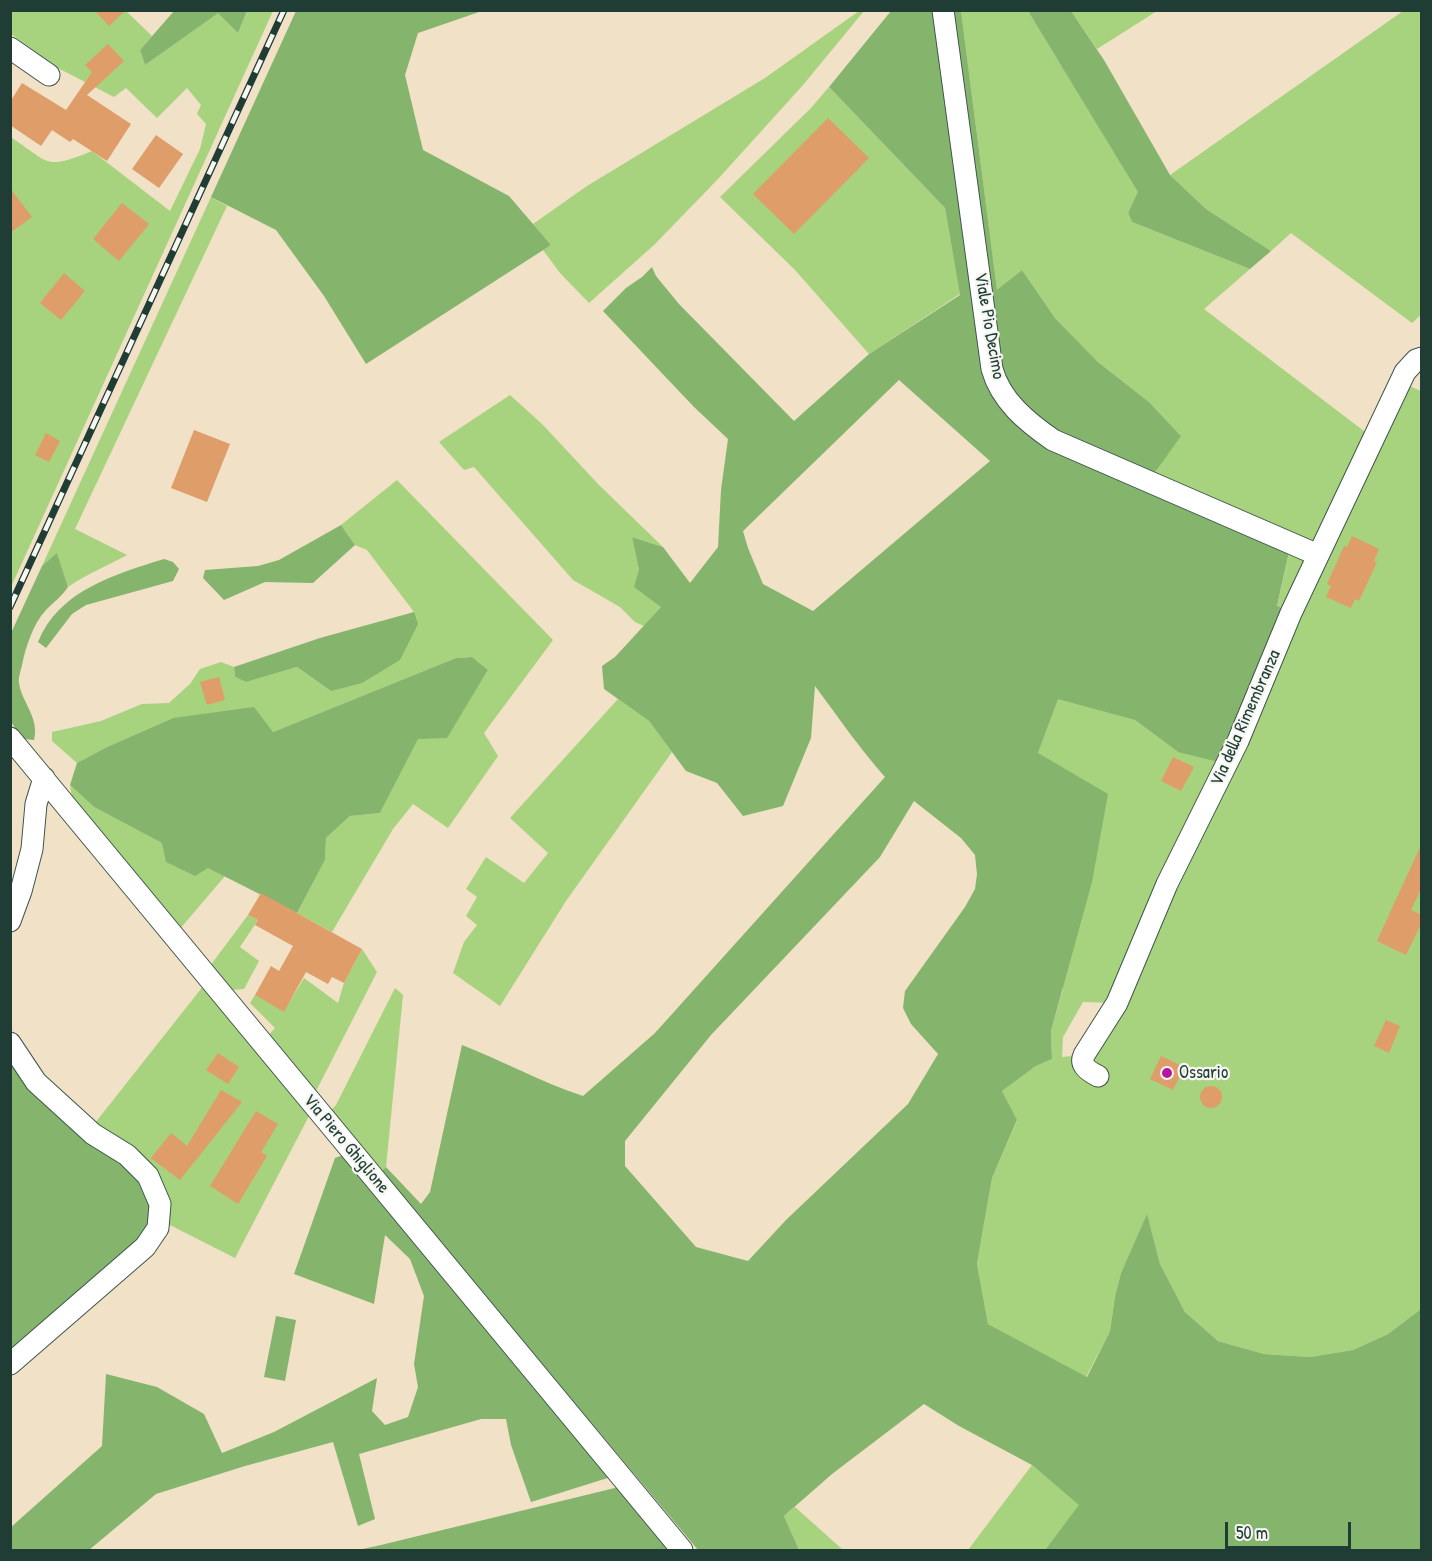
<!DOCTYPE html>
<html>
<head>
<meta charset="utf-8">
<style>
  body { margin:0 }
  #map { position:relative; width:1432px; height:1561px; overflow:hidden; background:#f1e1c6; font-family:"Patrick Hand",sans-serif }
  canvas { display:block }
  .frame { position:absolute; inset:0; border:12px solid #1f3d34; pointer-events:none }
  .scale { position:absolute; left:1225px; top:1522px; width:126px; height:27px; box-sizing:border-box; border:3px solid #1f3d34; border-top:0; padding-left:8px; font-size:18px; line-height:21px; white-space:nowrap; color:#1f3d34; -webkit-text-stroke:4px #f6f6f2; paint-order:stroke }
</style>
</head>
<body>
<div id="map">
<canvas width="1432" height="1561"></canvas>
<div class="frame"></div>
<div class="scale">50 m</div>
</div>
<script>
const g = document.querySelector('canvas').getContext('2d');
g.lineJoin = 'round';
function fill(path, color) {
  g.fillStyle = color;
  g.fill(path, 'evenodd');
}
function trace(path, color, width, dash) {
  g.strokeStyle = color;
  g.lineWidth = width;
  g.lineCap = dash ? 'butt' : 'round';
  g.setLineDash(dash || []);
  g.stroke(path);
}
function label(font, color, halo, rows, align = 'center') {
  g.font = font + ' "Patrick Hand",sans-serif';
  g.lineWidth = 4.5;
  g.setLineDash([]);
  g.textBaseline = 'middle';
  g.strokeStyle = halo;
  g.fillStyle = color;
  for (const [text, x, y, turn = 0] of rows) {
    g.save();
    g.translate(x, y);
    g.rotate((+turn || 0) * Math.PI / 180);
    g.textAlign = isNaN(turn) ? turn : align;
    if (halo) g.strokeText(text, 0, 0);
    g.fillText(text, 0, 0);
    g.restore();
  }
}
fill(new Path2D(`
  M11 11H126L152 36 140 50 145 65 218 12 238 33 247 11H273L11 587V141L12 138C51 164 45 170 92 151L170 211 200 149 206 124 197 114 201 105 187 88 157 118 126 88 114 97 56 67 11 34Z
  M859 11H864L803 85 718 179 654 245 589 303 560 273 543 250 551 245 533 224 587 186 765 78Z
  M961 11H1028L1139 192 1128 213 1132 222 1250 269 1204 309 1373 438 1400 382 1421 391V1309L1388 1334 1353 1350 1310 1357 1264 1354 1218 1341 1185 1312 1160 1264 1147 1215 1121 1273 1115 1296 1110 1331 1086 1377 988 1324 977 1264 992 1178 1017 1121 1002 1091 1036 1066 1052 1059 1051 1031 1063 989 1038 753 1058 698 1135 720 1178 752 1291 613 1277 607 1291 544 1149 482 1180 435 1149 402 1098 362 1055 318 1022 270 997 291ZM1083 1002 1116 1003 1084 1055 1062 1057 1063 1037Z
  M1071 11H1157L1097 49Z
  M1403 11H1421L1422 314 1412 323 1291 233 1271 251 1206 209 1170 175Z
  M829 87 945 208 960 294 869 354 795 270 720 197 811 108Z
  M211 197 227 206 75 529 127 555C107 566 87 574 68 587L57 554 42 566Z
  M510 395 542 424 599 485 663 547 632 537 639 570 661 607 644 626 635 622 620 607 573 580 474 467 464 470 439 442Z
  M397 480 553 640 484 733 498 756 448 828 413 804 393 829 332 932 297 913 325 860 326 838 350 816 380 813 418 738 447 737 488 670 472 657 456 658 273 732 173 718 107 747 77 763 52 741V732L101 721 142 704 169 703 190 684 200 669 221 662 234 667 235 677 246 682 297 667 331 691 414 612 367 550 355 545 341 525Z
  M618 699 649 721 672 752 566 901 500 1006 453 973 464 942 477 925 466 916 477 897 466 889 486 857 524 883 548 853 510 818Z
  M70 785 94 807 225 876 179 930 72 798Z
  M248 915 258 920 240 947 259 961 244 989 231 990 210 966Z
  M362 949 377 972 315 1093 267 1037 275 1028 250 1003 255 995 284 1011 304 978 338 1003 344 983Z
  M204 985 310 1114 235 1258 164 1222 95 1123Z
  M395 988 403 995 386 1167 381 1172 329 1112 336 1105Z
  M1032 1465 1080 1505 1045 1550H968Z
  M795 1507 843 1550H799L784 1516Z`), '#a7d27e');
fill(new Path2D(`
  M174 11V10L247 11 238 33 218 13 145 65 140 50Z
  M296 11H482L418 33 405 75 423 150 509 196 551 245 366 364 324 296 276 230 211 197Z
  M891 11H961L997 290 1022 270 1055 318 1098 362 1149 402 1181 436 1149 481 1291 543 1277 606 1291 613 1227 764 1178 752 1135 720 1058 699 1038 753 1108 794 1092 882 1051 1031 1052 1059 1036 1066 1002 1091 1017 1120 992 1178 977 1264 988 1324 1087 1377 1110 1331 1115 1296 1121 1273 1147 1214 1160 1264 1185 1312 1218 1341 1264 1354 1310 1357 1353 1350 1388 1334 1421 1309V1550H1045L1079 1505 1032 1465 959 1426 924 1404 832 1474 784 1516 799 1550H698L381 1172 386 1167 421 1204 430 1192 462 1045C503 1061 541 1082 583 1096L655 1033 885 777C860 749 838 717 815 686L811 738 783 806 743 816 717 783 686 771 649 721 604 689 602 666 615 657 661 607 634 587 639 570 632 537 663 547 690 583 718 547 721 490 728 439 694 407 603 311 626 288 642 277 652 267 656 276 679 304 794 421 869 354 960 295 945 208 829 87ZM899 380 990 461 813 611 763 584 748 548 743 531ZM914 801 961 838 975 855 977 874 975 889 965 907 905 991 903 1008 911 1024 938 1054 908 1104 786 1220 748 1261 696 1247 625 1166V1141L711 1035 880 857Z
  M1028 11H1071L1104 60 1170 175 1206 209 1271 251 1250 269 1132 222 1128 213 1138 192Z
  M341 525 355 545 313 583 265 582 224 600 203 578 205 570 258 566 279 560Z
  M57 553 68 587C62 596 54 602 46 610 33 624 26 646 22 665 21 670 18 678 19 683 21 701 40 718 34 740L23 739 11 722V633L42 566Z
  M164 559 173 562 179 569 173 581 86 605 72 614 46 648 38 642C59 590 116 574 164 559Z
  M414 612 418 624 400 660 362 683 331 691 297 667 246 682 235 677 234 667 320 638Z
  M472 657 488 670 447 738 418 739 380 813 350 816 326 838 325 860 297 913 208 868 195 876 166 862 162 843 94 807 70 785 77 763 107 747 173 718 254 707 273 732 456 658Z
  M10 1056 124 1157 156 1206 143 1243 10 1357Z
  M346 1154 614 1476 531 1502 511 1445 506 1419H481L359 1454 375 1519 358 1526 333 1442 245 1466 156 1494 89 1550H11L10 1528 102 1446 106 1374 157 1387 204 1414 222 1453 274 1432 377 1378 372 1411 385 1425 408 1417 418 1387 414 1364 424 1296 410 1259 385 1235 374 1304 294 1274 335 1158Z
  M276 1316 296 1320 285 1381 264 1377Z
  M623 1486 675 1550H358L381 1545Z`), '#85b46d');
fill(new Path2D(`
  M94 10H126L109 26Z
  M108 44 124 61 87 95 131 124 107 161 73 139 70 142 52 130 41 146 10 125V102L22 83 66 110 92 72 85 65Z
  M828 118 869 158 794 234 753 194Z
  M156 135 183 154 159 188 132 169Z
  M10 188 32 217 10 233Z
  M122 203 149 224 119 261 93 239Z
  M64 273 85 291 61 320 40 303Z
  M194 430 230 444 207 502 171 488Z
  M46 433 60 441 49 462 35 455Z
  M1352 536 1379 549 1374 561 1377 562 1359 601 1355 599 1351 608 1326 597 1331 586 1327 584 1344 546 1347 547Z
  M219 677 225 700 207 705 200 682Z
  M1173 757 1194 767 1181 791 1161 781Z
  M1422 843V887L1411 910 1422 915V922L1406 955 1377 941Z
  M261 893 362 949 344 983 332 977 328 984 306 972 284 1012 255 995 271 966 279 971 293 946 255 925 258 920 248 915Z
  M1386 1020 1400 1026 1389 1053 1374 1046Z
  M218 1053 239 1067 228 1084 206 1070Z
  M1161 1056 1184 1067 1173 1090 1150 1079Z
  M1200 1097a11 11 0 1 1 22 0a11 11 0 1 1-22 0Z
  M221 1090 242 1102 180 1180 151 1158 171 1133 187 1146Z
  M256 1111 278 1124 261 1152 267 1156 238 1204 210 1186Z`), '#df9d6a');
const minor = new Path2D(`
  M943 10 992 369C1001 401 1027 422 1053 440L1318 555
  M10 48 49 75
  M10 738 682 1550
  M10 921 21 891 32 849 36 804 44 778
  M10 1043 36 1082 93 1134 127 1155 148 1176 160 1204 158 1228 145 1247 10 1364
  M1098 1076C1090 1072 1079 1066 1084 1055L1117 1003 1167 884 1238 741 1291 613 1405 372 1416 360 1422 358`);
trace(minor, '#3e564a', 23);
trace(minor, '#fff', 21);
const rail = new Path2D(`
  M10 607 284 10`);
trace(rail, '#1f3d34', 7);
trace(rail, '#f6f6f2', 4.5, [14]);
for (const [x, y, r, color] of [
  [1167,1073,6,"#b5179e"]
]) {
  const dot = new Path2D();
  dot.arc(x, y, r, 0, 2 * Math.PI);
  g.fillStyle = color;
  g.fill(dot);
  trace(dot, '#f6f6f2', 2);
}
label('18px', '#1f3d34', '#f6f6f2', [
  ["Viale Pio Decimo",989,326,80],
  ["Via della Rimembranza",1246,718,-66],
  ["Via Piero Ghiglione",346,1144,50]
]);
label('18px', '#1f3d34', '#f6f6f2', [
  ["Ossario",1179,1073]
], 'left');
</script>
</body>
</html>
